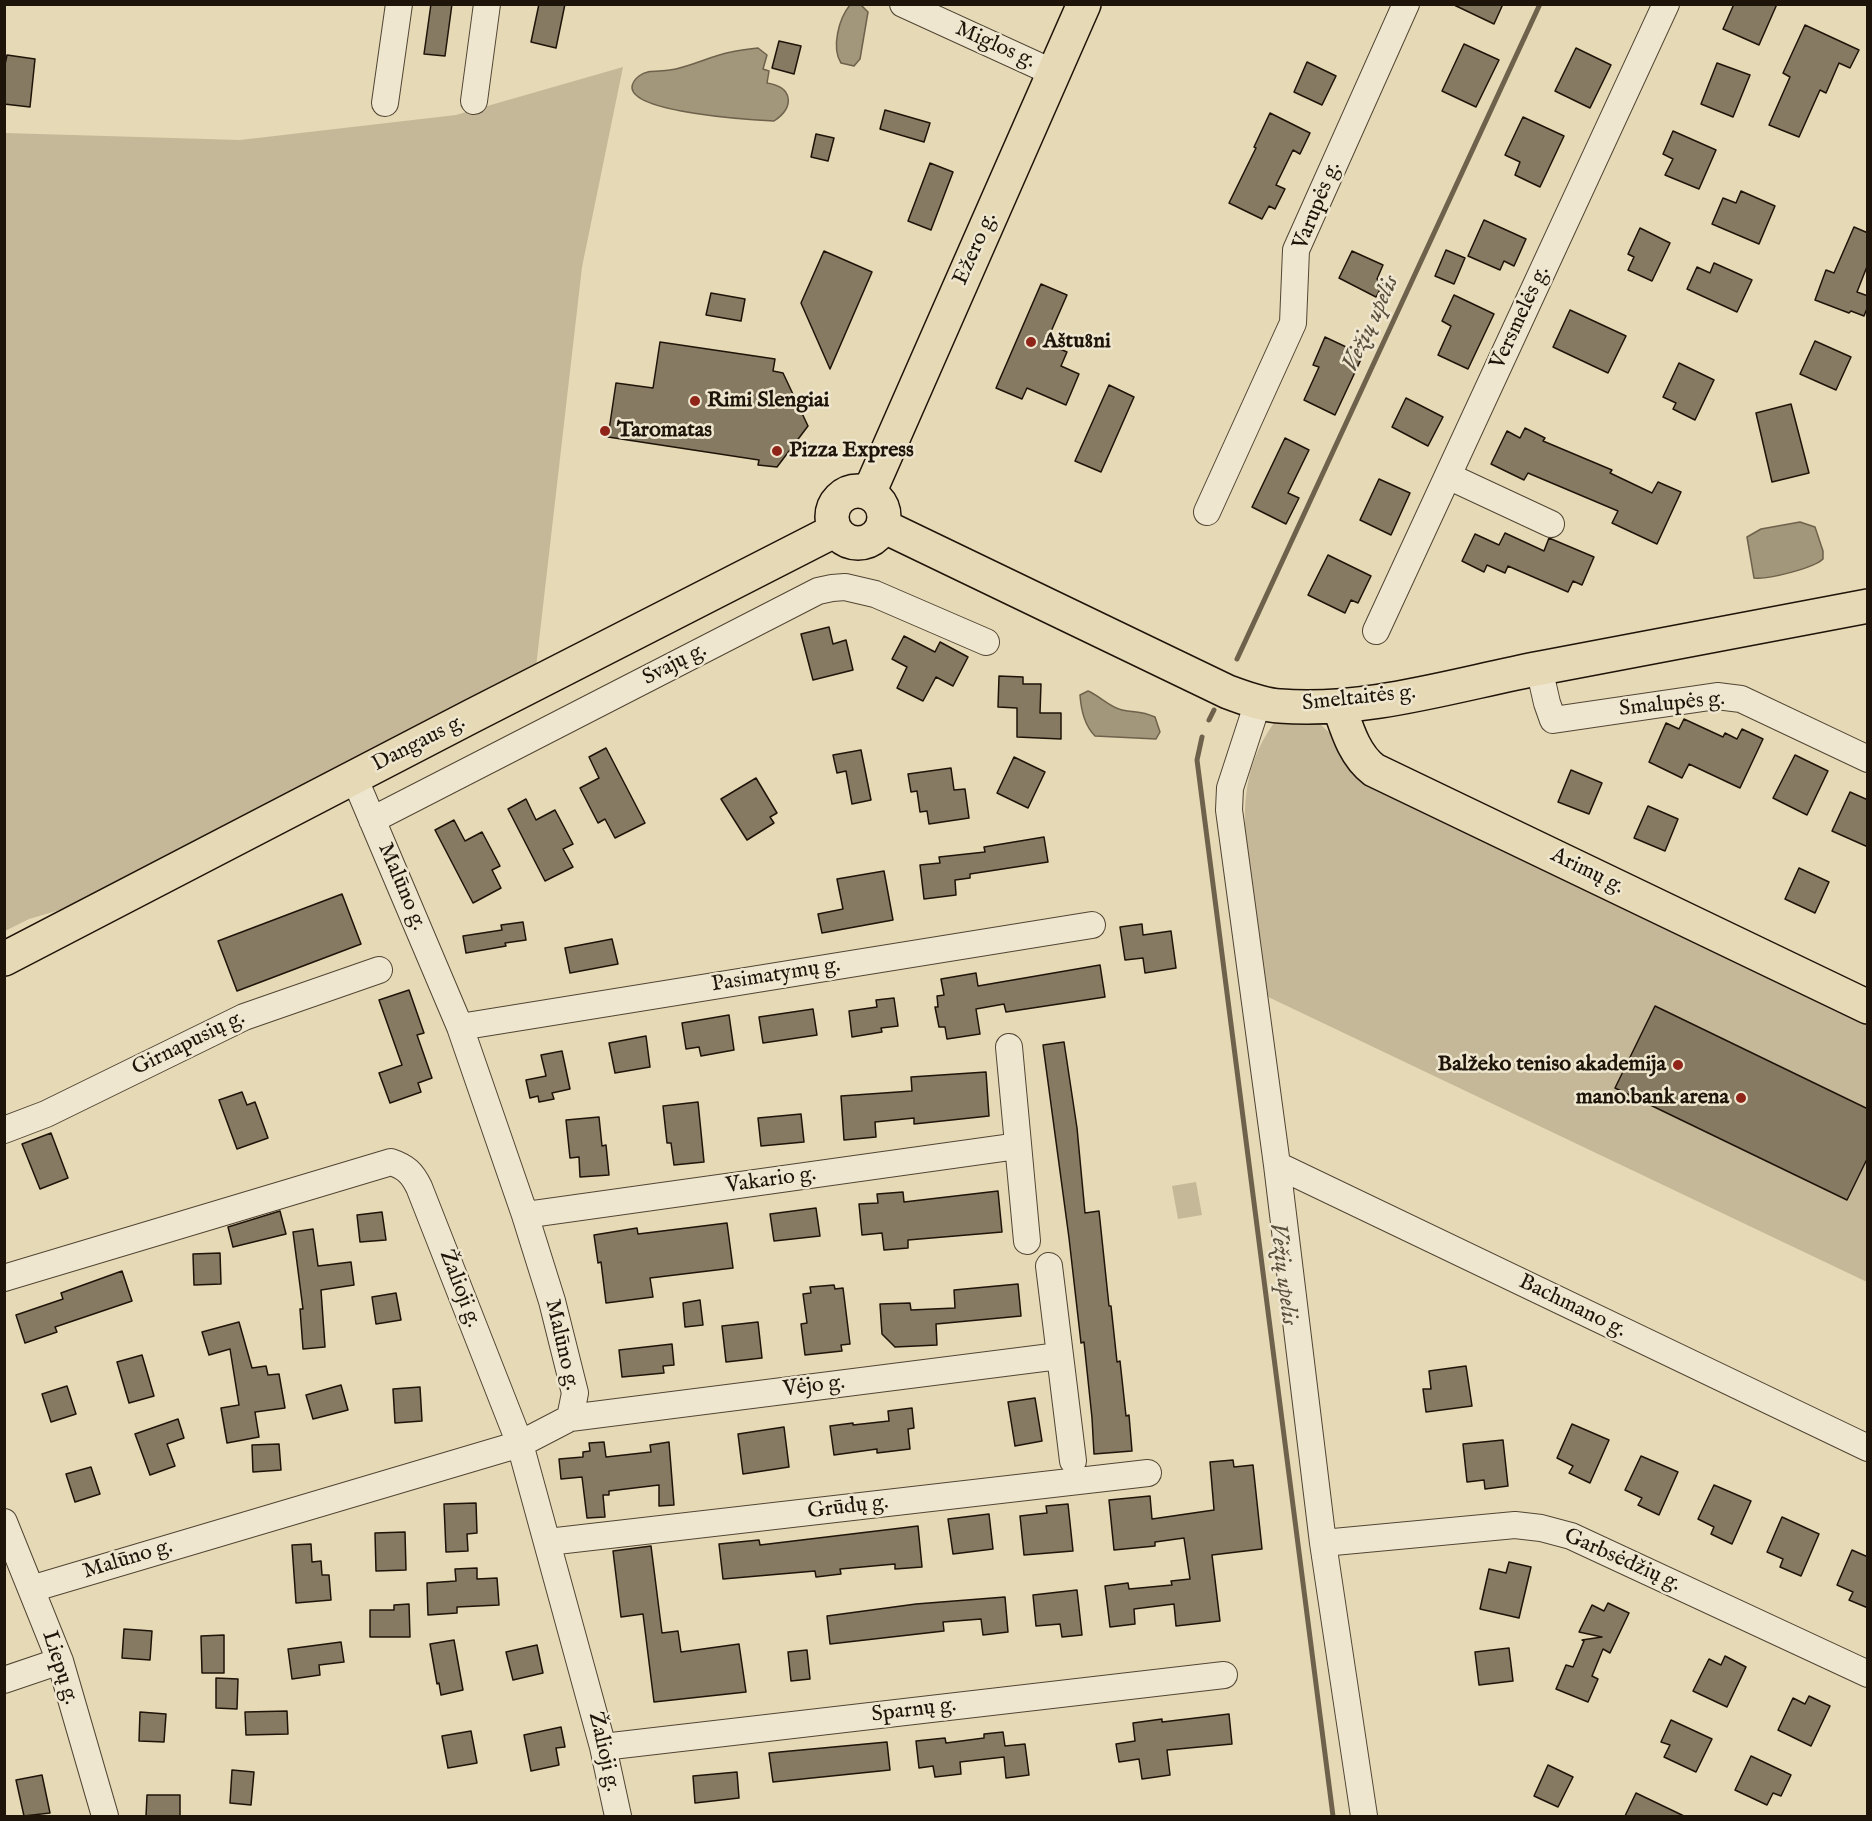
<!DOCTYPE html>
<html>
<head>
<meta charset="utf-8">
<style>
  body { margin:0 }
  #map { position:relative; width:1872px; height:1821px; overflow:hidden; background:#e6d9b5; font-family:"IM FELL English",serif }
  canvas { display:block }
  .frame { position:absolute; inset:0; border:6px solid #1f1409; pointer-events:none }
</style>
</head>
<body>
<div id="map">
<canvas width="1872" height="1821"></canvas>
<div class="frame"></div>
</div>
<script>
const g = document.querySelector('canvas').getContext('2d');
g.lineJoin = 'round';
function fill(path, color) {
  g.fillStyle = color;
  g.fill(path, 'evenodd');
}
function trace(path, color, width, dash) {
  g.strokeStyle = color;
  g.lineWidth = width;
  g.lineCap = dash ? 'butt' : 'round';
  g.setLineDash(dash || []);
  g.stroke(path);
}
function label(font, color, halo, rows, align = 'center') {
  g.font = font + ' "IM FELL English",serif';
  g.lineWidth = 5;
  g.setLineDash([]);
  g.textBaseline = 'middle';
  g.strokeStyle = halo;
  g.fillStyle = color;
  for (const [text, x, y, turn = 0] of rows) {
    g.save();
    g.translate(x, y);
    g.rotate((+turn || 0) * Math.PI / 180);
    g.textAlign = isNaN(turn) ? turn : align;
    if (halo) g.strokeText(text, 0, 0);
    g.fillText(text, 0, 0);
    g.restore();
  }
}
fill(new Path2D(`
  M623 67 582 267 536 667 80 904 29 919 5 931V133L240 140 456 115Z
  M1304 718 1321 725 1334 737 1867 1018V1282L1264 995C1260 960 1256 925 1251 890 1244 827 1235 774 1277 719Z
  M1196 1182 1202 1215 1178 1219 1172 1186Z`), '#c4b898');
const water = new Path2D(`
  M850 5H861L868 12 860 59 854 66 841 63C831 48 839 18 850 5Z
  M758 48 767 55 763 69 769 71 767 83C793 87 795 107 774 121 753 120 634 113 632 88 632 84 635 79 639 76 648 69 659 72 670 70 690 67 710 56 731 52 740 50 749 49 758 48Z
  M1800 522 1815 527 1823 551V559C1814 568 1767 580 1754 578L1747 537 1761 529Z
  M1088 691C1100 696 1109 707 1122 710 1136 713 1140 710 1155 717L1160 732 1156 739 1095 736C1084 725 1081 710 1080 695Z`);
fill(water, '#a2967b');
trace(water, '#6e624d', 1.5);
trace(new Path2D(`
  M1237 659 1540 4
  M1209 720 1214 710
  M1202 737 1197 760 1333 1816`), '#6e624d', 5);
const building = new Path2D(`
  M431 4H452L445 56 424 54Z
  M539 4H565L556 48 531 42Z
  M1452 4H1503L1494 24Z
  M1734 4H1777L1759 45 1723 29Z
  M1805 25 1859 50 1850 68 1839 63 1826 93 1820 90 1799 137 1769 125 1790 77 1783 73Z
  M779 41 801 46 794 74 772 68Z
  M1464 44 1499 60 1476 107 1442 91Z
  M1576 48 1611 65 1590 108 1555 91Z
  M7 55 35 59 30 107 4 104V69Z
  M1307 62 1336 76 1322 105 1294 92Z
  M1717 63 1750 75 1733 117 1701 104Z
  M885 110 930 123 924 142 880 129Z
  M1270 113 1310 133 1300 154 1293 150 1276 185 1285 189 1275 209 1269 206 1262 219 1229 203 1256 148 1254 147Z
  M1523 117 1564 136 1540 187 1515 175 1520 162 1505 155Z
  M1673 131 1716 150 1699 189 1665 175 1673 159 1663 154Z
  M816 134 834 138 828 161 811 157Z
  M930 163 953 172 931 230 908 221Z
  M1741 191 1775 206 1759 244 1712 224 1723 198 1736 203Z
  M1484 220 1526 239 1514 266 1504 261 1500 270 1468 256Z
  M1854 227 1868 233V264L1857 292 1868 296V306L1864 316 1851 311 1849 313 1815 300 1826 270 1834 273Z
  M1640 228 1670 243 1652 281 1628 270 1634 257 1628 254Z
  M1446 250 1465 258 1454 284 1435 276Z
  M824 251 872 272 830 369 801 303Z
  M1352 251 1383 265 1377 279 1384 282 1376 297 1339 278Z
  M1714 263 1752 280 1737 312 1687 289 1697 267 1710 273Z
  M1041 284 1067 295 1046 343 1067 352 1061 366 1079 374 1066 405 1027 388 1022 399 996 388Z
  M711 293 745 299 741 321 706 315Z
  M1454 295 1494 314 1468 369 1438 355 1451 326 1442 321Z
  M1570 310 1626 336 1608 373 1553 347Z
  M1325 337 1363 355 1335 415 1304 400 1319 367 1313 365Z
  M1815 341 1851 357 1836 390 1800 374Z
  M660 342 775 359 773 371 783 373 808 426 777 467 758 465 759 460 608 437 616 383 653 388Z
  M1679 363 1714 380 1695 420 1673 409 1676 403 1663 397Z
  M1109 385 1134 397 1101 472 1075 461Z
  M1406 398 1443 417 1428 446 1392 427Z
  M1791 404 1809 473 1772 482 1756 413Z
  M1525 428 1545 438 1543 441 1612 470 1610 473 1652 493 1658 482 1681 492 1657 544 1612 523 1618 511 1528 473 1524 480 1491 464 1507 431 1520 438Z
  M1285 438 1309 450 1288 493 1299 498 1286 524 1252 507Z
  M1379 479 1410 493 1391 535 1360 520Z
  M1505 533 1544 551 1549 538 1594 557 1582 585 1573 581 1568 592 1508 566 1505 573 1487 565 1484 572 1462 561 1475 534 1499 545Z
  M1328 555 1371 576 1358 603 1351 600 1345 613 1308 595Z
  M829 627 833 644 846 640 853 670 813 680 801 634Z
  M904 636 935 652 940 642 968 657 953 686 936 677 923 701 897 688 907 667 892 659Z
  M999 676 1023 677V684H1041L1040 713H1061V739L1017 737V708L998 707Z
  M1684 719 1723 737 1725 733 1737 739 1742 729 1763 739 1740 788 1689 764 1682 778 1649 762 1666 723 1679 729Z
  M606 748 645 823 615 838 605 819 598 823 580 788 599 778 589 757Z
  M861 750 871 800 852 804 846 771 837 773 833 755Z
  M1795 755 1828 771 1807 815 1773 798Z
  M1014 757 1045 772 1028 808 997 793Z
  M951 768 954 790 965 789 969 818 929 824 927 811 920 812 917 791 911 792 908 774Z
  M1571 770 1602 783 1589 814 1558 802Z
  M756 778 777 813 770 817 774 823 747 840 721 799Z
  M1850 792 1868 800V847L1832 831Z
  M526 799 536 820 555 810 573 844 563 849 573 867 545 881 508 809Z
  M1648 806 1678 819 1665 851 1634 838Z
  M454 820 465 841 482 832 500 866 492 870 501 888 473 903 435 830Z
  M1044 837 1048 862 970 874V878L955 880 956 895 924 899 920 865 940 863 939 857 985 852 984 847Z
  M1799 868 1829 882 1815 913 1785 899Z
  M884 871 893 920 822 933 818 914 843 909 837 879Z
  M342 894 361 944 237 991 218 941Z
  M523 922 526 940 505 943 506 946 466 953 463 936 502 930 501 925Z
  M1142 924 1143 935 1171 931 1176 968 1145 973 1143 958 1125 960 1120 927Z
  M612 939 618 964 570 973 565 948Z
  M1100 965 1105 997 1006 1012 1004 1004 976 1009 980 1034 947 1039 945 1027H939L935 1007H938L937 996 944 995 941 979 976 973 978 986Z
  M409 990 424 1033 417 1035 432 1078 418 1083 421 1092 390 1103 379 1073 402 1065 379 1000Z
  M894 998 898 1026 881 1028 882 1032 852 1037 849 1011 877 1007 876 1000Z
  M1655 1006 1868 1109V1157L1847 1200 1615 1088Z
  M813 1009 817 1035 763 1043 759 1017Z
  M729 1015 734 1050 701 1056 699 1047 686 1049 682 1023Z
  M646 1036 650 1067 615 1073 609 1043Z
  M1064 1042 1077 1128 1085 1213 1099 1211 1109 1306H1111L1117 1362 1120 1361 1126 1416 1129 1415 1132 1451 1094 1454 1092 1418 1084 1342 1081 1343 1069 1238 1043 1045Z
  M562 1051 570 1089 552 1093 554 1099 539 1102 538 1096 530 1098 526 1080 546 1076 541 1055Z
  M986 1072 989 1116 914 1124V1118L875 1122 876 1137 844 1140 841 1096 912 1091 911 1077Z
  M242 1092 247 1105 255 1102 268 1138 237 1149 219 1100Z
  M698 1102 704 1162 674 1165 671 1143H667L663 1106Z
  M801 1114 804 1142 761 1146 758 1118Z
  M599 1117 602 1146 606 1145 609 1175 580 1177 579 1157 570 1158 566 1120Z
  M51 1133 68 1178 40 1189 22 1144Z
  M998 1191 1002 1232 908 1240V1248L884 1250 882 1233 862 1235 859 1204 878 1203 877 1194 903 1192 904 1202Z
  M816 1208 820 1236 774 1241 770 1214Z
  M280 1211 286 1234 233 1247 228 1227Z
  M382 1212 386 1240 360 1242 357 1215Z
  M727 1223 733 1268 650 1278 653 1297 606 1303 601 1262 598 1263 594 1235 637 1228 638 1234Z
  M313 1229 318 1266 351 1262 354 1285 321 1290 325 1347 303 1349 300 1309H303L293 1232Z
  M220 1253 221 1284 194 1285 193 1254Z
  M122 1271 132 1301 55 1327 57 1332 25 1343 16 1315 63 1299 61 1293Z
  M1018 1284 1021 1316 936 1324 937 1345 895 1347 882 1334 880 1304 910 1303 911 1310 955 1308 954 1290Z
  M834 1285 835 1289 843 1288 850 1344 841 1345 842 1351 805 1355 801 1324 807 1323 803 1294 811 1293 810 1287Z
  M396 1293 401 1320 376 1324 372 1297Z
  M700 1300 703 1325 685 1327 683 1303Z
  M239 1322 252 1368 266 1366 268 1375 279 1374 285 1408 255 1412 259 1437 227 1443 221 1408 239 1405 230 1349 209 1355 202 1332Z
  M758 1322 762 1358 726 1362 722 1326Z
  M672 1344 674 1365 663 1366 664 1373 622 1377 619 1350Z
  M142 1355 154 1396 129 1403 117 1362Z
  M1466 1366 1472 1406 1426 1412 1423 1389H1431L1429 1371Z
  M341 1385 348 1410 313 1419 306 1395Z
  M67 1386 76 1414 51 1422 42 1394Z
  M420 1387 422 1421 395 1423 393 1389Z
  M1035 1398 1042 1441 1015 1446 1008 1402Z
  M912 1408 914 1428 908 1429 910 1449 877 1453V1449L834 1455 830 1426 853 1423V1425L889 1421 888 1411Z
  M178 1419 184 1438 167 1444 175 1466 150 1475 135 1434Z
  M1572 1424 1609 1440 1590 1483 1569 1473 1573 1466 1557 1458Z
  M784 1427 789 1467 743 1474 738 1434Z
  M1503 1440 1508 1486 1485 1489 1484 1480 1467 1482 1463 1444Z
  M604 1442 606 1457 651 1452 650 1445 669 1442 674 1505 659 1506V1485L609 1491V1495H603L605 1517 587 1518 582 1477 561 1479 559 1459 583 1457V1452L590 1451 589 1443Z
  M279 1444 281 1470 253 1472 252 1445Z
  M1641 1456 1678 1472 1659 1515 1638 1505 1642 1498 1625 1490Z
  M1233 1460 1234 1467 1253 1465 1262 1549 1212 1555 1220 1621 1176 1626 1174 1604 1134 1609 1135 1624 1110 1627 1105 1586 1128 1583 1129 1589 1172 1585 1171 1581 1190 1579 1184 1538 1155 1542V1546L1114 1550 1109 1500 1150 1496 1152 1519 1214 1510 1210 1462Z
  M91 1467 100 1494 75 1502 66 1474Z
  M1714 1485 1751 1501 1732 1544 1711 1534 1714 1527 1698 1519Z
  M476 1503 477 1533 467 1534 468 1551 446 1552 444 1504Z
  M1068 1504 1073 1551 1024 1555 1020 1516 1047 1513 1046 1506Z
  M989 1514 993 1549 953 1554 948 1519Z
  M1782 1517 1819 1534 1801 1576 1780 1567 1783 1559 1767 1552Z
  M918 1526 922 1567 895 1569V1564L840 1569 841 1574 816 1577 815 1571 723 1579 719 1544 759 1540 760 1545Z
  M405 1532 406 1570 376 1571 375 1533Z
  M311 1544 312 1562 321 1561 322 1575H329L331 1600 296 1603 292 1545Z
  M651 1546 662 1633 678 1631 681 1652 739 1644 746 1692 654 1702 643 1614 621 1617 613 1551Z
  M1852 1550 1868 1557V1608L1849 1600 1853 1592 1837 1585Z
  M1509 1562 1531 1567 1519 1618 1480 1609 1489 1569 1506 1573Z
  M477 1568V1579L497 1578 499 1605 457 1607V1613L428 1615 427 1583 456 1581 455 1569Z
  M1077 1590 1082 1635 1062 1637 1060 1624 1036 1626 1033 1595Z
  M1005 1597 1008 1632 983 1635 981 1619 943 1622 944 1631 830 1644 827 1616 916 1604Z
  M1608 1603 1629 1613 1610 1653 1603 1649 1592 1676 1598 1679 1588 1702 1556 1689 1566 1665 1573 1667 1584 1641 1582 1640 1602 1637 1579 1632 1592 1605 1604 1611Z
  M409 1604 410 1637H370V1610H394V1605Z
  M124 1629 152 1631 150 1660 122 1658Z
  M224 1635V1673H202L201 1636Z
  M454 1640 463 1690 441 1695 439 1683 437 1684 430 1644Z
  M341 1642 344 1662 319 1665 320 1675 292 1679 288 1649Z
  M537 1645 543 1673 513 1680 506 1652Z
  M1509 1648 1513 1681 1479 1685 1475 1652Z
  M807 1650 810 1679 791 1681 788 1652Z
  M1725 1656 1746 1667 1727 1707 1693 1691 1709 1659 1721 1665Z
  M216 1678 238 1679 237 1709 216 1708Z
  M1809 1696 1830 1706 1811 1746 1778 1730 1793 1698 1805 1704Z
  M287 1711 288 1734 246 1735 245 1712Z
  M140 1712 166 1714 164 1742 139 1741Z
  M1229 1714 1232 1744 1167 1750 1170 1775 1142 1779 1139 1759 1119 1762 1116 1744 1135 1741 1133 1723 1162 1719V1722Z
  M1671 1720 1712 1739 1696 1772 1664 1757 1670 1745 1661 1742Z
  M561 1727 565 1747 556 1748 559 1765 531 1771 524 1735Z
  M471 1731 477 1763 448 1768 442 1736Z
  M1003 1732 1005 1746 1025 1744 1029 1775 1006 1778 1004 1757 960 1762 961 1774 935 1777 933 1766 919 1768 916 1741 945 1738 946 1743 984 1738V1734Z
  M887 1742 890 1770 773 1782 769 1753Z
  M1751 1756 1791 1775 1781 1796 1773 1793 1767 1805 1735 1790Z
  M1548 1765 1573 1777 1558 1807 1534 1796Z
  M232 1770 254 1772 251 1805 230 1803Z
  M737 1772 739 1798 695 1803 693 1776Z
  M42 1775 50 1813 24 1816 16 1780Z
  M1636 1793 1684 1816H1625Z
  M147 1795H180V1816H146Z`);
fill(building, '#867a62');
trace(building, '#1f1409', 1.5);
const minor = new Path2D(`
  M903 4 1054 73
  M474 101 487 4
  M385 103 399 4
  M1448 476 1551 524
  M1207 512 1293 323 1296 250 1406 4
  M1376 631 1666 4
  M1539 668 1547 703 1553 720 1717 696 1741 699 1868 759
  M1258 702 1230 788 1229 810 1277 1165 1323 1543 1364 1816
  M372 820 818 591 832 588 845 587 875 594 986 642
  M460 1027 1092 925
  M1009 1047 1027 1241
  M4 1130 46 1114 244 1017 379 970
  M1277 1165 1868 1448
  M525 1215 1018 1146
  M1049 1266 1073 1461
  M4 1278 391 1162C406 1167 412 1173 419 1187L520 1444 603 1747 618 1816
  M570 1418 1059 1356
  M4 1522 60 1661 105 1816
  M548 1542 1148 1473
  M1323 1543 1515 1525 1541 1528 1571 1536 1868 1674
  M31 1589 520 1444 570 1418 575 1393 552 1301 525 1215 460 1027 354 777
  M4 1680 60 1661
  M603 1747 1224 1675`);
const major = new Path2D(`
  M832 517a26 26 0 1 1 52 0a26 26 0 1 1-52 0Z
  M869 493 1084 4
  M883 526 1228 692C1245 698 1262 705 1280 706 1367 713 1457 684 1541 668 1650 647 1759 627 1868 606
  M1339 706C1347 729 1354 755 1374 770L1868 1007
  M4 959 472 716 834 531`);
trace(minor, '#514534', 28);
trace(major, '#1f1409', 36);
trace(minor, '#efe6cf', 26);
trace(major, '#e6d9b5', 33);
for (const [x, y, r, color] of [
  [1031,342,6,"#8f2418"],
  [695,401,6,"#8f2418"],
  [605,431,6,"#8f2418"],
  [777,451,6,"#8f2418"],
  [1678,1065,6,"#8f2418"],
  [1741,1098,6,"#8f2418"]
]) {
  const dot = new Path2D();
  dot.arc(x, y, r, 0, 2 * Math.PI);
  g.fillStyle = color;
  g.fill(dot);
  trace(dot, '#efe6cf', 2);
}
label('22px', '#1f1409', '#efe6cf', [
  ["Miglos g.",995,46,24],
  ["Varupės g.",1318,206,-68],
  ["Ežero g.",976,249,-66],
  ["Versmelės g.",1521,318,-65],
  ["Svajų g.",675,665,-27],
  ["Smeltaitės g.",1359,699,-6],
  ["Smalupės g.",1672,705,-6],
  ["Dangaus g.",419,744,-27],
  ["Arimų g.",1587,872,26],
  ["Malūno g.",401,887,67],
  ["Pasimatymų g.",776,976,-9],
  ["Girnapusių g.",189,1044,-26],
  ["Vakario g.",771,1181,-8],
  ["Žalioji g.",459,1289,69],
  ["Bachmano g.",1572,1307,26],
  ["Malūno g.",561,1345,77],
  ["Vėjo g.",814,1387,-7],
  ["Grūdų g.",848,1508,-7],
  ["Malūno g.",128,1560,-17],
  ["Garbsėdžių g.",1622,1561,24],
  ["Liepų g.",59,1668,72],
  ["Sparnų g.",914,1711,-7],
  ["Žalioji g.",603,1752,77]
]);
label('bold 22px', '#1f1409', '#efe6cf', [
  ["Aštu8ni",1043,342],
  ["Rimi Slengiai",707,401],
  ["Taromatas",617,431],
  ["Pizza Express",789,451],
  ["Balžeko teniso akademija",1666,1065,"right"],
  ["mano.bank arena",1729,1098,"right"]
], 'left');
label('italic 24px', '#5a4e3c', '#efe6cf', [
  ["Vėžių upelis",1372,324,-65],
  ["Vėžių upelis",1282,1274,83]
]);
</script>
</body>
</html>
